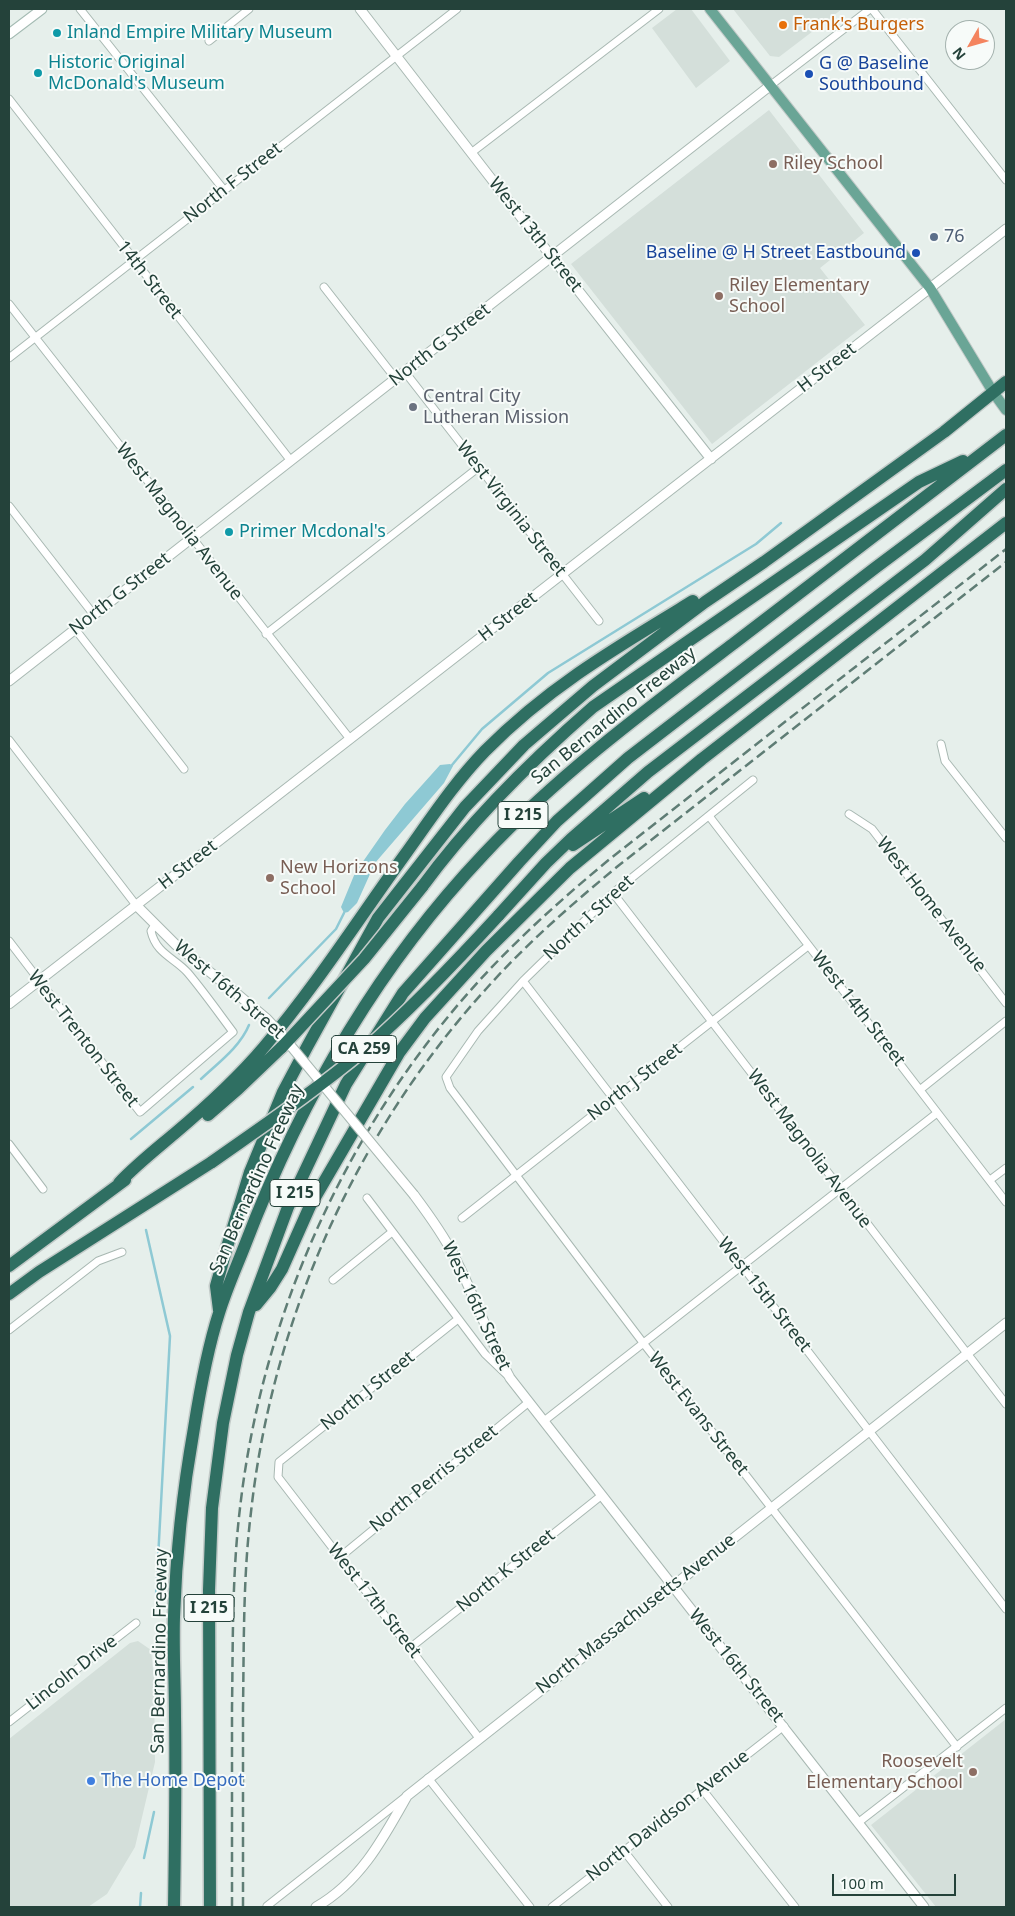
<!DOCTYPE html>
<html>
<head>
<meta charset="utf-8">
<style>
  body { margin:0 }
  #map { position:relative; width:1015px; height:1916px; overflow:hidden; background:#e6efeb; font-family:"Noto Sans",sans-serif }
  canvas { display:block }
  .frame { position:absolute; inset:0; border:10px solid #24423a; pointer-events:none }
  .north { position:absolute; left:945px; top:20px; width:50px; height:50px; box-sizing:border-box; background:#f7fbf9; border:1px solid #a3b1ad; border-radius:50%; rotate:232deg; font-size:14px; font-weight:700; line-height:20px; text-align:center; color:#24423a }
  .north::after { content:''; display:block; margin:auto; width:18px; height:22px; background:#f4845f; clip-path:polygon(50% 0,100% 100%,50% 72%,0 100%) }
  .scale { position:absolute; left:832px; top:1874px; width:124px; height:22px; box-sizing:border-box; border:2px solid #24423a; border-top:0; padding-left:6px; font-size:15px; line-height:18px; white-space:nowrap; color:#24423a; -webkit-text-stroke:4px #f7fbf9; paint-order:stroke }
</style>
</head>
<body>
<div id="map">
<canvas width="1015" height="1916"></canvas>
<div class="frame"></div>
<div class="north">N</div>
<div class="scale">100 m</div>
</div>
<script>
const g = document.querySelector('canvas').getContext('2d');
g.lineJoin = 'round';
function fill(path, color) {
  g.fillStyle = color;
  g.fill(path, 'evenodd');
}
function trace(path, color, width, dash) {
  g.strokeStyle = color;
  g.lineWidth = width;
  g.lineCap = dash ? 'butt' : 'round';
  g.setLineDash(dash || []);
  g.stroke(path);
}
function label(font, color, halo, rows, align = 'center') {
  g.font = font + ' "Noto Sans",sans-serif';
  g.lineWidth = 4;
  g.setLineDash([]);
  g.textBaseline = 'middle';
  g.strokeStyle = halo;
  g.fillStyle = color;
  for (const [text, x, y, turn = 0] of rows) {
    g.save();
    g.translate(x, y);
    g.rotate((+turn || 0) * Math.PI / 180);
    g.textAlign = isNaN(turn) ? turn : align;
    if (halo) g.strokeText(text, 0, 0);
    g.fillText(text, 0, 0);
    g.restore();
  }
}
fill(new Path2D(`
  M677 9H691L730 61 696 88 652 28Z
  M733 9H842L779 57 770 56Z
  M769 110 864 233 820 268 865 325 712 444 571 264Z
  M138 1641 151 1650 154 1679 155 1762 135 1847 107 1894 88 1907H9V1739L130 1643Z
  M1006 1719V1907H936L871 1825Z`), '#d4dfda');
fill(new Path2D(`
  M450 764 453 766 444 783 375 863 357 903 348 912 344 913 341 907 355 873 385 830 405 804 440 765Z`), '#8ec9d4');
trace(new Path2D(`
  M452 765 482 729 548 673 756 544 781 523
  M269 998 336 929 344 913
  M201 1079C218 1063 240 1047 249 1025
  M131 1139 193 1087
  M146 1230 170 1336 156 1596
  M144 1858 154 1812
  M140 1907 141 1893`), '#8ec9d4', 2.5);
const minor = new Path2D(`
  M80 9 224 190
  M872 9 1006 180
  M209 41 249 9
  M771 85 870 9
  M9 99 291 461
  M471 153 659 9
  M324 287 396 379
  M9 304 350 739
  M9 358 457 9
  M405 372 599 621
  M9 506 94 615
  M75 629 184 769
  M266 634 479 467
  M9 740 136 905
  M941 744 945 761 1006 838
  M753 780 613 893 523 981 478 1031 446 1077 450 1088 644 1344 957 1747
  M849 814 872 829 1006 1003
  M709 816 1006 1202
  M613 893 1006 1404
  M9 941 140 1112 233 1032C218 1012 204 992 188 973 175 958 156 954 151 931L155 925
  M523 981 1006 1609
  M921 1089 1006 1021
  M9 1144 43 1189
  M990 1180 1006 1168
  M367 1198 485 1354 506 1374
  M462 1218 808 946
  M333 1280 392 1232
  M458 1319 279 1462 278 1477 479 1738
  M9 1330 98 1261 122 1252
  M544 1421 937 1113
  M340 1557 529 1402
  M410 1648 602 1495
  M9 1722 136 1623
  M428 1778 530 1907
  M702 1789 795 1907
  M859 1822 1006 1708
  M624 1851 668 1907
  M267 1906 404 1798
  M552 1907 784 1726`);
const tertiary = new Path2D(`
  M360 9 544 247 711 459
  M9 681 771 85
  M136 905 176 945 230 988
  M9 1004 1006 229
  M414 1195C429 1215 443 1234 454 1256 475 1296 489 1339 510 1378L924 1907
  M316 1907C360 1882 383 1839 407 1796L1006 1323`);
const secondary = new Path2D(`
  M9 34 42 9`);
const primary = new Path2D(`
  M710 9 930 288 993 392 1006 410`);
const motorway = new Path2D(`
  M573 845 644 798
  M422 887C471 820 530 762 593 707L919 482 963 461
  M498 916 546 863 571 839 648 772 925 560 1006 489
  M208 1115 238 1089 282 1047
  M119 1183C136 1165 155 1150 174 1134 206 1107 237 1079 264 1047 315 987 358 920 404 856 430 820 454 783 485 751 548 687 617 647 693 601
  M9 1266 125 1180
  M9 1294 39 1272 212 1162
  M256 1305 270 1288 282 1269 310 1206 399 1053 425 1018 486 951 570 868 702 759 1006 523
  M219 1310 216 1286 227 1247 250 1172 283 1092 307 1047 378 918 465 807 524 745 593 686 705 602 764 562 944 432 1006 382
  M174 1907C175 1844 176 1780 175 1717 175 1684 173 1651 174 1617 176 1554 183 1490 194 1428 200 1390 207 1350 219 1313 226 1290 236 1268 245 1245 300 1101 377 967 484 854 558 775 647 709 733 644 824 574 915 504 1006 435
  M210 1907 209 1590 212 1508 223 1423 237 1355 249 1312 288 1207 346 1084 403 993 519 862 557 821 628 758 875 568 1006 470`);
trace(minor, '#a8b8b2', 9);
trace(tertiary, '#a8b8b2', 11);
trace(secondary, '#a4bbb3', 11);
trace(primary, '#c2cac8', 12);
trace(motorway, '#c2cac8', 15);
trace(minor, '#fff', 7);
trace(tertiary, '#fff', 9);
trace(secondary, '#fff', 9);
trace(primary, '#6aa596', 10);
trace(motorway, '#2f6f62', 12);
trace(new Path2D(`
  M232 1907C232 1841 232 1774 232 1708 233 1641 232 1575 240 1508 262 1315 347 1126 478 982 519 937 564 897 611 858L1006 549
  M243 1907C243 1841 243 1775 243 1709 244 1643 243 1577 251 1512 272 1320 356 1132 486 989 526 944 571 905 618 866L1006 562`), '#5f7d75', 2.5, [10, 5]);
const tertiaryBridge = new Path2D(`
  M230 988 267 1019 281 1034 414 1195`);
const motorwayBridge = new Path2D(`
  M282 1047 364 959 422 887
  M212 1162C263 1126 315 1091 363 1051 411 1009 455 963 498 916`);
trace(tertiaryBridge, '#a8b8b2', 11, []);
trace(motorwayBridge, '#c2cac8', 15, []);
trace(tertiaryBridge, '#fff', 9);
trace(motorwayBridge, '#2f6f62', 12);
for (const [x, y, r, color] of [
  [783,25,5,"#e8710a"],
  [57,33,5,"#0f9aa8"],
  [38,73,5,"#0f9aa8"],
  [809,74,5,"#1a4fb4"],
  [773,164,5,"#8d6e63"],
  [934,237,5,"#5c6f8a"],
  [916,253,5,"#1a4fb4"],
  [719,296,5,"#8d6e63"],
  [413,407,5,"#6b7280"],
  [229,532,5,"#0f9aa8"],
  [270,878,5,"#8d6e63"],
  [973,1772,5,"#8d6e63"],
  [91,1781,5,"#3f7fe0"]
]) {
  const dot = new Path2D();
  dot.arc(x, y, r, 0, 2 * Math.PI);
  g.fillStyle = color;
  g.fill(dot);
  trace(dot, '#f7fbf9', 2);
}
for (const [x, y, w] of [
  [523,815,50],
  [364,1049,65],
  [295,1193,50],
  [209,1608,50]
]) {
  const box = new Path2D();
  box.roundRect(x - w / 2, y - 13.5, w, 27, 4);
  g.fillStyle = '#f7fbf9';
  g.fill(box);
  trace(box, '#24423a', 1);
}
label('bold 16px', '#24423a', null, [
  ["I 215",523,815],
  ["CA 259",364,1049],
  ["I 215",295,1193],
  ["I 215",209,1608]
]);
label('18px', '#c56008', '#f7fbf9', [
  ["Frank's Burgers",793,25]
], 'left');
label('18px', '#0d838f', '#f7fbf9', [
  ["Inland Empire Military Museum",67,33],
  ["Historic Original",48,63],
  ["McDonald's Museum",48,84],
  ["Primer Mcdonal's",239,532]
], 'left');
label('18px', '#164399', '#f7fbf9', [
  ["G @ Baseline",819,64],
  ["Southbound",819,85],
  ["Baseline @ H Street Eastbound",906,253,"right"]
], 'left');
label('18px', '#785e54', '#f7fbf9', [
  ["Riley School",783,164],
  ["Riley Elementary",729,286],
  ["School",729,307],
  ["New Horizons",280,868],
  ["School",280,889],
  ["Roosevelt",963,1762,"right"],
  ["Elementary School",963,1783,"right"]
], 'left');
label('18px', '#24423a', '#f7fbf9', [
  ["North F Street",233,183,-38],
  ["West 13th Street",535,235,52],
  ["14th Street",149,280,52],
  ["North G Street",440,345,-38],
  ["H Street",827,368,-38],
  ["West Virginia Street",511,509,52],
  ["West Magnolia Avenue",179,522,52],
  ["North G Street",120,594,-38],
  ["H Street",508,617,-38],
  ["San Bernardino Freeway",614,716,-39],
  ["H Street",188,865,-38],
  ["West Home Avenue",931,905,52],
  ["North I Street",589,918,-43],
  ["West 16th Street",229,990,41],
  ["West 14th Street",858,1009,52],
  ["West Trenton Street",83,1039,52],
  ["North J Street",635,1082,-38],
  ["West Magnolia Avenue",809,1149,53],
  ["San Bernardino Freeway",257,1179,-66],
  ["West 15th Street",764,1295,52],
  ["West 16th Street",476,1306,65],
  ["North J Street",368,1391,-39],
  ["West Evans Street",698,1414,52],
  ["North Perris Street",434,1479,-39],
  ["North K Street",506,1571,-39],
  ["West 17th Street",374,1601,52],
  ["North Massachusetts Avenue",636,1614,-38],
  ["San Bernardino Freeway",160,1651,-89],
  ["West 16th Street",736,1666,51],
  ["Lincoln Drive",72,1673,-38],
  ["North Davidson Avenue",668,1816,-38]
]);
label('18px', '#4e5e75', '#f7fbf9', [
  ["76",944,237]
], 'left');
label('18px', '#5b616d', '#f7fbf9', [
  ["Central City",423,397],
  ["Lutheran Mission",423,418]
], 'left');
label('18px', '#366cbe', '#f7fbf9', [
  ["The Home Depot",101,1781]
], 'left');
</script>
</body>
</html>
